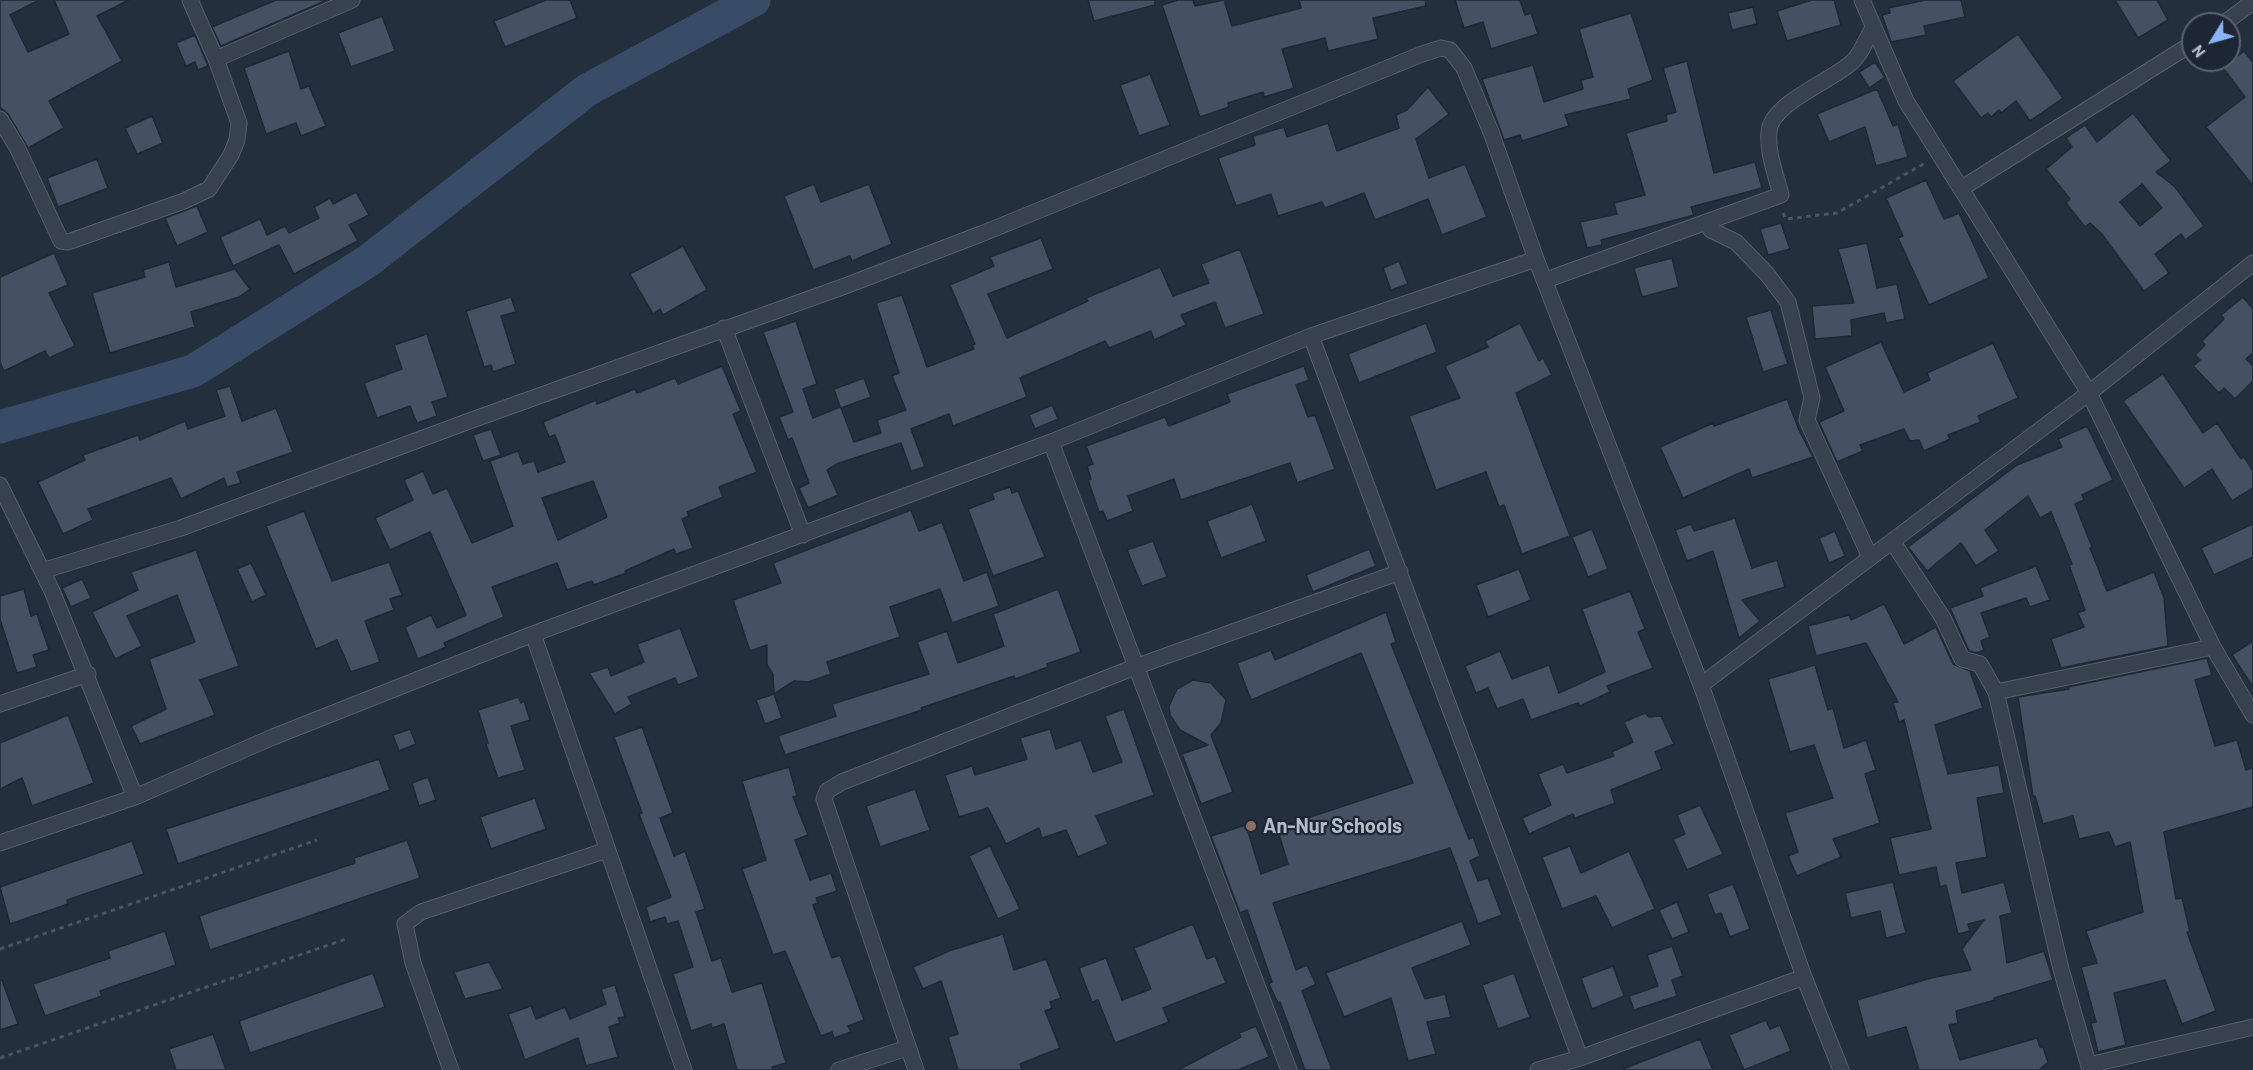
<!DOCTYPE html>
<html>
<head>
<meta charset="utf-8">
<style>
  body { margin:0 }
  #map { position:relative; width:2253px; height:1070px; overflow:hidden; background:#242f3e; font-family:Barlow,sans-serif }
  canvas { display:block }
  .north { position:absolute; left:2181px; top:12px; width:60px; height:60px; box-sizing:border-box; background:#1d2633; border:2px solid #59626f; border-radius:50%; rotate:233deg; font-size:16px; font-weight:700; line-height:24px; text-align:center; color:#b4bcc9 }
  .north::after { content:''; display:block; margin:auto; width:21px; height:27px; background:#8ab4f8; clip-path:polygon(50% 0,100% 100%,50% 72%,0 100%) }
</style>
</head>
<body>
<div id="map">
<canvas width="2253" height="1070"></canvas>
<div class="north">N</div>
</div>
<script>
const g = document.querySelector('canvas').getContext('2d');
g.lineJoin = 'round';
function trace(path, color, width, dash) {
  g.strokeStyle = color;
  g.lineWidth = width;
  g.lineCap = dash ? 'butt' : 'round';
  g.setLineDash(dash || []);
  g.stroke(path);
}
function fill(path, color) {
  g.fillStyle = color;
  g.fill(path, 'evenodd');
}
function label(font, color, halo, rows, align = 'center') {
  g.font = font + ' Barlow,sans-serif';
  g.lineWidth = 4.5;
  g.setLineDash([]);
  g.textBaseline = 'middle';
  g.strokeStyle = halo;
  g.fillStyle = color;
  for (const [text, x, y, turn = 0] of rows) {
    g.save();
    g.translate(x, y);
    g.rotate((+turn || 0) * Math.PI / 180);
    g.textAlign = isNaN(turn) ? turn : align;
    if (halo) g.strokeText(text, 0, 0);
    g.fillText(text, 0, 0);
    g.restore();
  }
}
trace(new Path2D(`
  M0 427 193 371 368 261 587 90 754 0`), '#394c67', 33);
const building = new Path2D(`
  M0 0H39L10 15 28 52 69 34 54 0H129L97 16 122 61 49 101 64 128 28 148 8 114 0 107Z
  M276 0H327L221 46 212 27Z
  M546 0H570L577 18 505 47 494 21Z
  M1088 0H1155V5L1094 21Z
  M1178 0H1193L1195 6 1224 0 1232 26 1301 8 1299 0H1425L1426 6 1373 18 1378 39 1328 51 1325 38 1282 49 1294 88 1264 97 1263 92 1228 103 1229 107 1200 117 1162 5Z
  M1455 0H1520L1525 15 1531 13 1538 34 1491 49 1483 22 1464 28Z
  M1812 0H1834L1841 25 1787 41 1777 11Z
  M1925 0H1961L1965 17 1924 26 1926 35 1891 42 1882 15 1890 13 1889 8Z
  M2115 0H2157L2168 20 2138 38Z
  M1753 7 1757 24 1732 30 1728 13Z
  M1631 13 1653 80 1628 89 1631 99 1565 115 1569 126 1522 141 1520 135 1504 140 1482 79 1533 65 1544 102 1583 89 1581 80 1593 77 1579 29Z
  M382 16 395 51 351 67 338 33Z
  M2018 34 2063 98 2030 121 2016 101 2001 113 1999 110 1991 117 1988 113 1981 118 1953 81Z
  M195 35 208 66 198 70 195 62 186 66 176 43Z
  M289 51 301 89 309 86 326 126 301 136 296 123 266 134 244 68Z
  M2244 51 2253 62V186L2206 127 2245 97 2223 68Z
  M1687 61 1714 173 1755 162 1762 188 1691 207 1694 215 1601 240 1602 245 1587 248 1580 222 1617 214 1614 203 1645 195 1626 133 1667 121 1666 115 1676 112 1663 68Z
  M1875 62 1885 77 1869 88 1859 72Z
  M1150 74 1170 125 1139 136 1120 85Z
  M1428 87 1449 114 1416 139 1429 178 1465 164 1487 217 1442 235 1428 199 1375 220 1364 193 1325 208 1322 202 1278 216 1271 194 1236 206 1218 158 1255 145 1253 136 1284 127 1287 137 1328 123 1337 151 1399 128 1396 115 1407 110Z
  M1877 89 1893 126 1898 124 1908 157 1876 166 1865 127 1829 142 1817 114Z
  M2133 113 2171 161 2156 172 2175 187 2204 226 2185 240 2181 234 2155 254 2169 273 2144 291 2101 233 2090 223 2085 227 2066 203 2070 199 2046 169 2072 147 2066 138 2085 125 2097 142ZM2142 184 2162 208 2140 226 2120 202Z
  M152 116 163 143 137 154 125 128Z
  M97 159 108 188 58 207 47 178Z
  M1926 180 1944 219 1959 213 1989 278 1929 305 1898 238 1903 236 1886 198Z
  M814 184 821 202 869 184 892 244 852 261 850 256 813 270 784 196Z
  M356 192 369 215 349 225 358 241 294 274 279 245 233 266 220 237 260 219 267 235 285 226 289 233 319 218 314 207 330 198 333 204Z
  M197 206 208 232 177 246 165 218Z
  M1781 223 1790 249 1768 255 1760 229Z
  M1041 238 1053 269 988 294 1007 338 1088 301 1086 298 1160 267 1173 296 1209 283 1201 264 1240 249 1264 314 1225 328 1215 302 1181 315 1186 325 1154 340 1151 331 1109 348 1105 341 1020 378 1027 397 953 426 949 414 911 429 925 467 911 471 901 443 839 463 827 470 838 495 808 508 799 488 809 483 792 438 788 440 779 417 793 412 763 332 796 321 817 384 803 389 813 418 840 407 834 389 864 378 871 397 841 408 854 442 881 433 877 420 906 410 892 376 899 373 876 303 902 295 927 367 974 349 972 345 975 344 950 285 994 266 990 257Z
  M1867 243 1877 288 1897 284 1905 319 1886 323 1884 313 1851 320 1852 336 1815 339 1812 306 1854 303 1838 249Z
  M683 246 707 290 663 315 660 309 653 314 630 274Z
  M54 253 68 285 49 293 75 346 49 358 45 351 4 371 0 362V277Z
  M1672 258 1679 287 1642 297 1634 268Z
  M1399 261 1408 284 1391 290 1383 268Z
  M169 262 176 287 235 269 250 289 239 297 191 312 195 327 110 353 92 293 145 277 143 270Z
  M511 297 516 312 501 316 516 364 493 372 491 365 484 367 466 311Z
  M2243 297 2253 309V353L2246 359 2253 366V381L2235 399 2224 388 2219 393 2193 366 2200 360 2195 355 2205 345 2202 341 2224 319 2221 315Z
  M1771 310 1788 364 1763 372 1746 317Z
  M1426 323 1437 352 1359 383 1348 354Z
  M1520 323 1539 361 1543 358 1552 375 1516 393 1570 536 1522 554 1504 505 1499 507 1486 472 1436 490 1409 416 1460 398 1445 366 1488 347 1485 341Z
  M427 334 448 397 432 402 437 416 417 423 410 406 377 418 364 383 402 369 394 345Z
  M1881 342 1904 392 1930 380 1927 373 1993 343 2018 398 1978 416 1981 422 1948 435 1950 439 1924 451 1919 440 1910 441 1904 429 1860 445 1863 451 1837 462 1819 422 1844 411 1825 367Z
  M722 366 741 411 733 414 757 472 719 487 723 497 687 512 689 516 682 519 693 548 676 554 674 549 625 571 626 573 594 585 592 581 567 590 557 563 492 587 504 617 444 643 446 647 418 659 405 627 431 615 437 628 466 615 430 532 390 550 375 518 413 500 404 480 423 471 433 494 447 488 472 543 513 526 490 461 518 451 523 464 534 461 538 472 565 462 555 435 549 437 543 422 596 400 597 404 635 389 637 393 675 378 678 384ZM593 481 607 517 558 540 542 498Z
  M1304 366 1309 380 1296 385 1308 417 1315 415 1335 469 1297 483 1290 463 1181 500 1174 479 1128 496 1133 511 1107 521 1103 511 1099 512 1088 480 1091 479 1087 466 1093 464 1086 446 1165 417 1169 426 1230 402 1227 394Z
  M2163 374 2203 433 2217 423 2241 459 2244 457 2253 471V488L2232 501 2212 469 2184 488 2123 401Z
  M230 386 242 421 276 408 293 452 237 472 241 483 227 487 224 478 181 499 171 478 88 509 93 520 63 534 38 482 85 460 83 455 138 435 140 440 185 421 188 429 225 416 216 390Z
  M1787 399 1799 430 1813 457 1752 478 1749 469 1683 498 1660 447 1713 423 1714 426Z
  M1052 405 1058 419 1035 429 1029 415Z
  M2087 426 2113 480 2082 495 2084 500 2075 504 2092 547 2090 548 2107 591 2154 572 2164 598 2168 646 2061 668 2051 639 2084 627 2078 613 2085 610 2069 565 2072 564 2051 512 2040 518 2028 496 1985 530 1999 551 1976 566 1961 543 1927 571 1908 547 2017 465 2062 447 2058 439Z
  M491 429 501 455 483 461 473 435Z
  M1010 487 1012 493 1018 491 1045 557 993 576 968 509 994 499 992 493Z
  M1252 504 1266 541 1221 558 1207 521Z
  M911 510 919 531 942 522 964 581 987 572 999 606 952 623 940 589 890 607 900 637 827 662 831 674 808 682 794 681 774 694 773 674 767 665V645L750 651 733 600 781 583 773 563Z
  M304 511 332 581 389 562 402 595 390 599 394 610 365 621 380 662 351 672 337 640 316 649 266 526Z
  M1735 518 1752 568 1777 560 1785 587 1742 600 1760 621 1739 638 1713 551 1687 561 1675 530 1691 524 1694 531Z
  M2253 524V557L2214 575 2201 548Z
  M1592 529 1608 569 1588 577 1572 537Z
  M1835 531 1845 556 1829 563 1819 538Z
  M1153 541 1167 577 1142 586 1127 550Z
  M1369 549 1376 566 1313 592 1306 575Z
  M196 550 239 666 200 680 215 715 140 744 131 726 166 709 149 659 195 642 177 595 127 616 142 646 115 659 92 612 138 590 131 572Z
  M251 563 266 595 252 602 237 569Z
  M2036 566 2050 600 2030 607 2026 598 1981 613 1990 637 1981 641 1984 650 1976 653 1969 651 1950 608 1983 596 1980 588Z
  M1519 569 1531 600 1488 617 1476 585Z
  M82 579 91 598 71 607 62 588Z
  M24 589 31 616 37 614 49 650 33 655 37 667 17 673 0 619V596Z
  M1058 589 1081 652 1047 664 1048 667 1015 679 1014 676 921 708 922 710 785 755 778 736 836 716 832 704 929 674 917 642 947 631 958 663 1004 646 993 614Z
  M1630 591 1645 629 1638 632 1653 668 1607 686 1610 692 1580 706 1578 703 1531 720 1523 699 1497 709 1488 688 1476 693 1465 666 1500 651 1512 679 1549 665 1559 693 1605 672 1582 609Z
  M1884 604 1904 644 1936 627 1953 664 1970 671 1983 708 1935 725 1948 774 1999 765 2004 793 1977 798 1987 857 1956 863 1962 893 2004 882 2012 913 2000 916 2007 963 2044 951 2053 980 1994 998 1995 1000 1956 1011 1958 1023 1949 1025 1960 1060 2037 1038 2040 1047H2043L2048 1062 2039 1070H1919L1906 1027 1867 1038 1857 1000 1931 978 1971 970 1962 949 1984 920 1968 924 1970 931 1958 934 1946 885 1940 887 1936 867 1899 875 1890 838 1931 829 1904 720 1899 722 1893 703 1898 702 1866 643 1816 656 1808 626 1849 615 1851 620Z
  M1386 612 1396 642 1391 644 1469 839 1473 837 1480 856 1470 861 1478 881 1488 878 1502 915 1478 924 1450 848 1273 903 1296 970 1307 965 1316 984 1302 991 1332 1070H1305L1280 1002 1278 1003 1269 984 1272 982 1247 910 1240 913 1211 836 1246 825 1261 874 1288 864 1277 828 1413 783 1361 653 1251 700 1237 663 1271 650 1275 660Z
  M680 628 699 677 678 685 675 678 628 697 632 704 615 714 589 673 608 667 611 676 644 662 637 644Z
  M2253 641V687L2232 655Z
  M2207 658 2212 675 2195 680 2215 746 2237 740 2246 770 2253 768V807L2164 832 2176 899 2182 898 2190 932H2187L2216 1011 2182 1024 2165 980 2114 993 2126 1045 2098 1052 2091 1023 2096 1022 2081 967 2097 963 2086 931 2143 912 2130 842 2115 847 2109 832 2079 839 2073 816 2043 824 2035 796H2033L2018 697 2069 689 2068 687Z
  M1815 665 1828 710 1833 708 1844 748 1866 740 1876 770 1865 774 1880 823 1833 839 1841 857 1797 876 1788 856 1798 852 1785 813 1833 798 1814 745 1790 752 1768 679Z
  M1193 680 1211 683 1226 700 1221 723 1211 735 1233 792 1201 804 1182 754 1208 745 1180 730 1170 715 1169 706 1177 689Z
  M774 694 782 718 765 724 756 700Z
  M518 697 521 703 524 701 530 720 511 726 525 770 498 778 486 744 488 743 478 710Z
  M1124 709 1154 795 1096 816 1108 844 1078 857 1066 830 1042 838 1039 828 1006 844 988 808 959 817 945 775 972 766 975 775 1027 759 1020 738 1050 729 1056 749 1081 740 1093 772 1122 762 1105 716Z
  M1645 713 1649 717 1661 716 1674 744 1655 752 1662 769 1611 790 1615 803 1575 818 1573 814 1529 834 1522 818 1551 805 1538 774 1563 764 1567 773 1614 756 1612 752 1633 742 1624 722Z
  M68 715 94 783 32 806 22 778 0 789V743Z
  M642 727 673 813 660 818 674 856 685 851 705 909 696 912 712 961 721 958 732 992 762 983 786 1063 772 1067 773 1070H737L724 1024 712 1028 711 1024 691 1031 673 974 693 967 678 921 667 924 665 917 650 922 646 907 671 897 639 814 642 813 614 737Z
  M410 729 416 744 399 751 393 735Z
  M379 759 390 790 178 864 166 829Z
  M789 767 797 796 793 797 808 835 795 840 810 880 831 873 837 891 816 898 818 903 813 905 832 958 840 955 864 1020 848 1026 851 1032 834 1038 832 1032 821 1036 785 951 773 955 742 869 766 860 742 781Z
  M428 777 436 800 419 806 412 783Z
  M915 789 930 830 880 847 866 806Z
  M535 798 546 829 491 849 480 817Z
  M1700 805 1723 854 1687 870 1673 839 1685 834 1677 815Z
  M407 840 420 878 210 950 199 916 355 863 354 858Z
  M132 841 144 874 67 900 68 904 10 924 0 887Z
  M990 846 1020 909 998 919 969 856Z
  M1570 846 1581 873 1629 851 1655 909 1612 928 1596 896 1562 909 1542 857Z
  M1893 882 1906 933 1886 938 1880 911 1851 918 1845 893Z
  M1733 884 1750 929 1730 937 1721 913 1715 915 1707 894Z
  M1677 902 1689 932 1672 939 1659 910Z
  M1462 921 1471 945 1412 968 1425 999 1445 994 1451 1017 1427 1022 1436 1054 1408 1061 1391 998 1344 1017 1326 973Z
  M1193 924 1207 959 1215 956 1226 983 1163 1008 1169 1022 1115 1043 1098 1000 1092 1002 1079 968 1106 958 1122 1000 1151 989 1134 948Z
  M165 931 176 965 100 991 102 996 45 1016 33 984 110 958 108 951Z
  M1003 934 1014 970 1046 959 1061 998 1050 1002 1052 1008 1045 1011 1060 1048 1020 1064 1022 1070H958L948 1037 958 1034 941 981 923 989 913 967 949 951Z
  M1672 946 1683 976 1672 980 1677 996 1634 1010 1629 996 1658 986 1647 955Z
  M489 962 503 989 465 999 454 972Z
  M1613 966 1624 996 1592 1009 1581 978Z
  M373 973 385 1007 250 1053 239 1021Z
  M1514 973 1530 1017 1498 1029 1482 985Z
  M0 980H2L18 1024 0 1030Z
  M615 985 625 1017 618 1018 620 1023 609 1027 618 1057 586 1066 578 1038 525 1060 508 1014 531 1006 536 1019 565 1007 570 1019 606 1004 601 989Z
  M1766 1020 1770 1029 1780 1025 1791 1051 1744 1070 1729 1035Z
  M1256 1026 1269 1057 1238 1070H1178L1241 1037 1239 1033Z
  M213 1034 226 1070H176L169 1049Z
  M1700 1039 1713 1070H1623V1069Z`);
fill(building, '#455162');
trace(building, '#1f2835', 1.5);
const street = new Path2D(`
  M1862 0 1906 101 2089 393 2213 647 2253 715
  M2223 24 2253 2
  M216 59 352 0
  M0 119 17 147 61 241 68 242 184 201 209 189 231 155 237 140 239 123 216 59 190 0
  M1962 188 2193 43
  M1706 223 1711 230 1736 242 1767 274 1788 302 1812 398 1807 420 1870 557
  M1546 280 1781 195C1776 175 1767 153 1769 132 1770 104 1831 81 1851 63 1861 55 1866 39 1873 28
  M724 328 803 535
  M1311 336 1580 1058
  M1051 442 1289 1070
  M0 485 52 591 135 797
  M1892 541 1943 618 1962 659 1980 664 1996 692 2061 969 2090 1070
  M42 571 181 528 472 420 845 286 981 234 1422 54 1441 48 1450 50 1464 68 1491 132 1536 259 1701 685 1804 977 1841 1070
  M533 634 684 1070
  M1701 685 2089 393 2253 263
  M1996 692 2213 647
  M0 704 88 674
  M0 843 135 797 273 737 533 634 1051 442 1311 336 1536 259
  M2089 1065 2253 1027
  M451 1070 413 963 405 924 421 912 607 850
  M839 1070 907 1048
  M916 1070 824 799 827 791 842 782 1135 667 1400 572
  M1538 1070 1580 1058 1804 977`);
trace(street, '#565f6c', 17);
trace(new Path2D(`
  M1783 213 1786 219 1837 213 1927 162
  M0 949 317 840
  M0 1058 346 939`), '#44595c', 3, [4.5, 4.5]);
trace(street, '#38414e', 15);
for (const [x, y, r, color] of [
  [1251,826,6,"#8d6e63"]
]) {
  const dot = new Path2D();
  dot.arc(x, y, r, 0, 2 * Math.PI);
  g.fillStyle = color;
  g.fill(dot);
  trace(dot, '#1d2633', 2);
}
label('bold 20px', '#b4bcc9', '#1d2633', [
  ["An-Nur Schools",1263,826]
], 'left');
</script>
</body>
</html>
